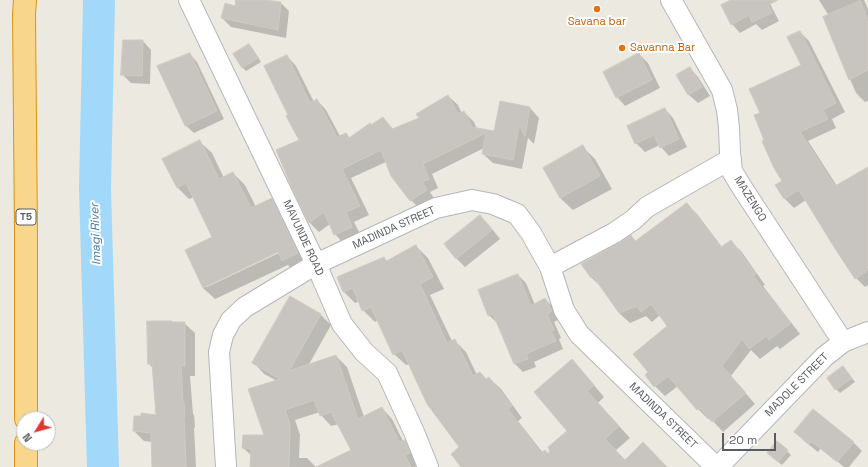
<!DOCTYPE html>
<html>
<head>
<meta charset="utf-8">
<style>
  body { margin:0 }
  #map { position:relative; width:868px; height:467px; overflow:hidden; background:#ece9e1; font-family:"Space Grotesk",sans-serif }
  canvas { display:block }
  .north { position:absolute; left:16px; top:411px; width:40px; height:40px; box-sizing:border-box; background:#fff; border:1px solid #bdbec0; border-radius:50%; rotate:233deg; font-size:11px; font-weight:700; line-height:16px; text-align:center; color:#595d61 }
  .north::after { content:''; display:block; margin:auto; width:14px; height:18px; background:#e03632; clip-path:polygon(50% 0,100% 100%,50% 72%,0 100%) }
  .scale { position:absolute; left:722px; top:433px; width:54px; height:18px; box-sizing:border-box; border:2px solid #595d61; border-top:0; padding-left:5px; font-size:12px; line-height:14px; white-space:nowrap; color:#595d61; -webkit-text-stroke:3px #fff; paint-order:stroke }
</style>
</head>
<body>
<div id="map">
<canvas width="868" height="467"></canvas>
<div class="north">N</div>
<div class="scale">20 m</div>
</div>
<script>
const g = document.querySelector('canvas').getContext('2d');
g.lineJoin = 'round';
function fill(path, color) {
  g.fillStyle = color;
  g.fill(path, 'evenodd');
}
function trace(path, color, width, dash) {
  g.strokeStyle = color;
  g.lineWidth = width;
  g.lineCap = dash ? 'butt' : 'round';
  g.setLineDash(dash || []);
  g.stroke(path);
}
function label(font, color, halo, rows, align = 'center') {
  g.font = font + ' "Space Grotesk",sans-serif';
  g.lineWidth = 4;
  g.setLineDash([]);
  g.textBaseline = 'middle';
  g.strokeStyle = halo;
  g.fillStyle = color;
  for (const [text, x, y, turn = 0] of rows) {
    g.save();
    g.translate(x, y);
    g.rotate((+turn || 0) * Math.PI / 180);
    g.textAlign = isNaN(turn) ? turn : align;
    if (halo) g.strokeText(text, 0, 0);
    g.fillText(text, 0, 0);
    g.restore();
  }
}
fill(new Path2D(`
  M237 0H255L280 2 289 11 286 38 231 27 222 18 236 7Z
  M731 0H768L779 21 762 30 756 24 740 33 732 24Z
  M819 0H864L868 9V101L865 102 856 93 824 18 829 16Z
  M800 32 809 41 845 112 832 119 836 128 808 141 837 186 868 169V285L865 287 856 278 806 200 794 208 785 199 776 185 784 181 765 140 761 114 802 66Z
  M143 41 151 50 150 84 131 83 122 74Z
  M249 45 253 49 261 62 246 71 242 67Z
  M190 54 197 62 224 119 194 133 186 126 158 66Z
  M639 54 648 63 660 88 625 106 617 97Z
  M287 56 296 66 314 102 317 100 326 110 340 136 346 134 350 138 372 126 383 118 394 130 420 119 448 96 458 105 462 114 464 112 474 122 477 129 495 132 501 103 530 108 539 118 534 144 528 138 522 169 493 163 483 154 484 148 432 174 438 188 430 192 435 200 420 209 411 200 386 162 351 178 369 215 354 222 361 236 344 244 335 234 330 224 319 232 310 223 293 188 300 141 289 115Z
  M690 68 698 77 710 96 698 103 689 95 678 76Z
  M665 109 673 118 687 147 669 156 661 147 660 145 645 152 636 143Z
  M200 142 212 153 224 178 233 173 245 185 256 207 271 199 283 211 309 265 294 272 288 265 215 299 203 288 214 238 194 197 189 199 177 187ZM282 249 283 251 207 287V285Z
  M583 147 595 159 612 189 573 210 560 198 544 168Z
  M687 204 697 214 722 247 730 241 741 251 765 285 763 286 800 334 780 349 777 346 760 359 751 350 731 376 755 404 723 432 710 418 708 419 698 409 678 386 665 396 655 386 649 372 669 326 660 315 652 322 646 316 630 323 619 313 602 288 591 277 631 237 636 242Z
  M480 216 489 225 500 239 465 267 456 258Z
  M416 246 428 258 444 289 430 295 452 341 454 340 466 352 477 375 487 380 489 378 501 389 522 418 518 421 543 453 548 454 552 452 569 431 572 361 583 372 604 397 598 403 630 438 615 451 625 461 666 467H462L461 448 409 364 406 365 394 354 378 320 375 322 363 310 360 301 355 303 344 292 338 277 384 258 387 261Z
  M518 275 526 283 535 305 545 299 553 307 560 319 554 322 561 338 559 339 563 349 534 362 536 367 523 372 515 364 498 324 489 315Z
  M320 314 331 325 308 366 336 356 347 367 364 417 382 408 392 419 403 441H404L415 451 420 464 415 466 416 467H318L353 451 339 424 331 426 321 415 320 412 295 420 300 435 299 458H307L316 467H251L252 456 243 448 265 436 277 381 264 374 254 363Z
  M173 323H184L195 333V376H190L193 414 194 415 195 427 194 428 196 467H153L152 442 144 441 134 431 157 416 154 369 149 364Z
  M843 367 855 382 840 393 836 389Z
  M796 432 853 442 862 451 849 467H844L821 448 818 452 804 441Z
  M787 451 791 455 782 465 772 457Z`), '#0003');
trace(new Path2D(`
  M99 0 95 189 103 467`), '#a2d9fb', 32);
const building = new Path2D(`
  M236 0H265L281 2 278 30 221 18 225 3 235 6Z
  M731 0H778L768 5 772 13 752 22 749 15 731 25 721 5Z
  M860 1 868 20V70L849 80 823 17Z
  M800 31 836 103 823 110 828 119 800 132 835 186 868 167V270L855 279 834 247 799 190 784 199 775 185 782 181 774 168 762 141 764 140 754 115 760 113 749 89 801 65 787 37Z
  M123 40H143L142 76 121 75Z
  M249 44 258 58 242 68 233 54Z
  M190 53 217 111 185 126 157 66Z
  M639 53 652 80 616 98 603 72Z
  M287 55 310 103 317 99 337 137 346 133 349 138 370 123 371 125 383 117 392 129 419 118 416 114 448 95 458 114 464 111 472 127 494 131 500 101 530 107 525 136 519 125 513 160 482 154 486 133 423 164 429 179 422 182 427 190 410 201 391 176 381 150 342 169 360 206 346 212 352 227 334 235 324 212 309 223 292 188 276 150 299 140 286 116 288 115 264 66Z
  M690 67 702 87 688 95 676 75Z
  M665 108 679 139 660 148 654 135 635 144 627 126Z
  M200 140 219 179 233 172 251 208 272 198 298 253 282 261 278 252 203 288 185 250 212 237 186 183 177 188 162 159Z
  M583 145 600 176 560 198 543 168Z
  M687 203 721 247 731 240 756 274 753 276 791 323 769 340 766 336 749 349 742 339 722 366 746 393 712 422 700 408 697 410 668 376 654 387 645 375 648 372 633 354 667 326 651 304 641 312 637 306 619 313 593 276 591 278 581 264 619 243 631 235 635 241Z
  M480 215 492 230 456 259 444 244Z
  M416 245 433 277 420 284 447 343 455 339 473 376 480 372 486 379 489 377 512 406 508 409 541 453 545 450 547 453 550 452 548 447 567 431 534 392 572 359 594 385 587 391 619 426 605 439 625 460 643 442 667 467H461L451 454 459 447 427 404 402 350 393 355 371 307 362 311 353 288 343 292 337 277 384 257 386 261Z
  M518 274 531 306 545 298 552 311 547 314 554 330 551 331 556 341 526 354 528 359 514 364 493 314 488 316 478 290Z
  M290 296 321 314 289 371 336 355 358 419 382 407 399 442 405 440 410 453 405 455 411 467H316L351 450 331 412 320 416 314 400 285 410 290 424 289 467H250L251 449 242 448 243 435H264L248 389 280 379 252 363Z
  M147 321H172V322H185V366H181L183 404H184L185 417H184L186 467H152L151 433 133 431 134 416H141V413L156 415 152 364H148Z
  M843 366 852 378 835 390 827 378Z
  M813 409 854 442 837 462 811 441 809 444 794 432Z
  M777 441 788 450 778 462 767 453Z`);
fill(building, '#c8c5c0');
trace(building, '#d0cabf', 1);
const street = new Path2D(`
  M189 0 316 264 342 324 364 352 387 373 414 432 428 467
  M671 0 722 90 727 110 729 128 730 153 732 171 741 186 843 342
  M550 267 614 233 633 220 647 207 680 188 731 159
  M226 467 219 352 223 335 231 320 245 307 316 264 436 208 472 200 493 204 517 214 531 233 550 267 564 310 579 334 716 467
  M718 467 824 357 843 342 868 332`);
const highway = new Path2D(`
  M25 0 24 14 26 235V419
  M26 467V443`);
trace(street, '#b3b7bb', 22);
trace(highway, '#e2930a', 24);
trace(street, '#fff', 20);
trace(highway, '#f8d68c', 22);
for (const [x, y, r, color] of [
  [597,9,4,"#e8710a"],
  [622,48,4,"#e8710a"]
]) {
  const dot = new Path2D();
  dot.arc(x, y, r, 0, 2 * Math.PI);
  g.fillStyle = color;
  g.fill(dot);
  trace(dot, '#fff', 1.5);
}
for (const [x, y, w] of [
  [26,217,20]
]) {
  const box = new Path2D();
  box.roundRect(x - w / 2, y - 8, w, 16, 3);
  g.fillStyle = '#fff';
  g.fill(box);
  trace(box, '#595d61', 1);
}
label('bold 10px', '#595d61', null, [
  ["T5",26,217]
]);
label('11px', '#c56008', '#fff', [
  ["Savana bar",597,22],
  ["Savanna Bar",630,48,"left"]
]);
label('11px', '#595d61', '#fff', [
  ["MAZENGO",750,199,58],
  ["MADINDA STREET",394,228,-24],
  ["MAVUNDE ROAD",303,238,65],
  ["MADOLE STREET",797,385,-45],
  ["MADINDA STREET",663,416,44]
]);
label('italic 12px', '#417aab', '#fff', [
  ["Imagi River",96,234,-92]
]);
</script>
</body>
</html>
